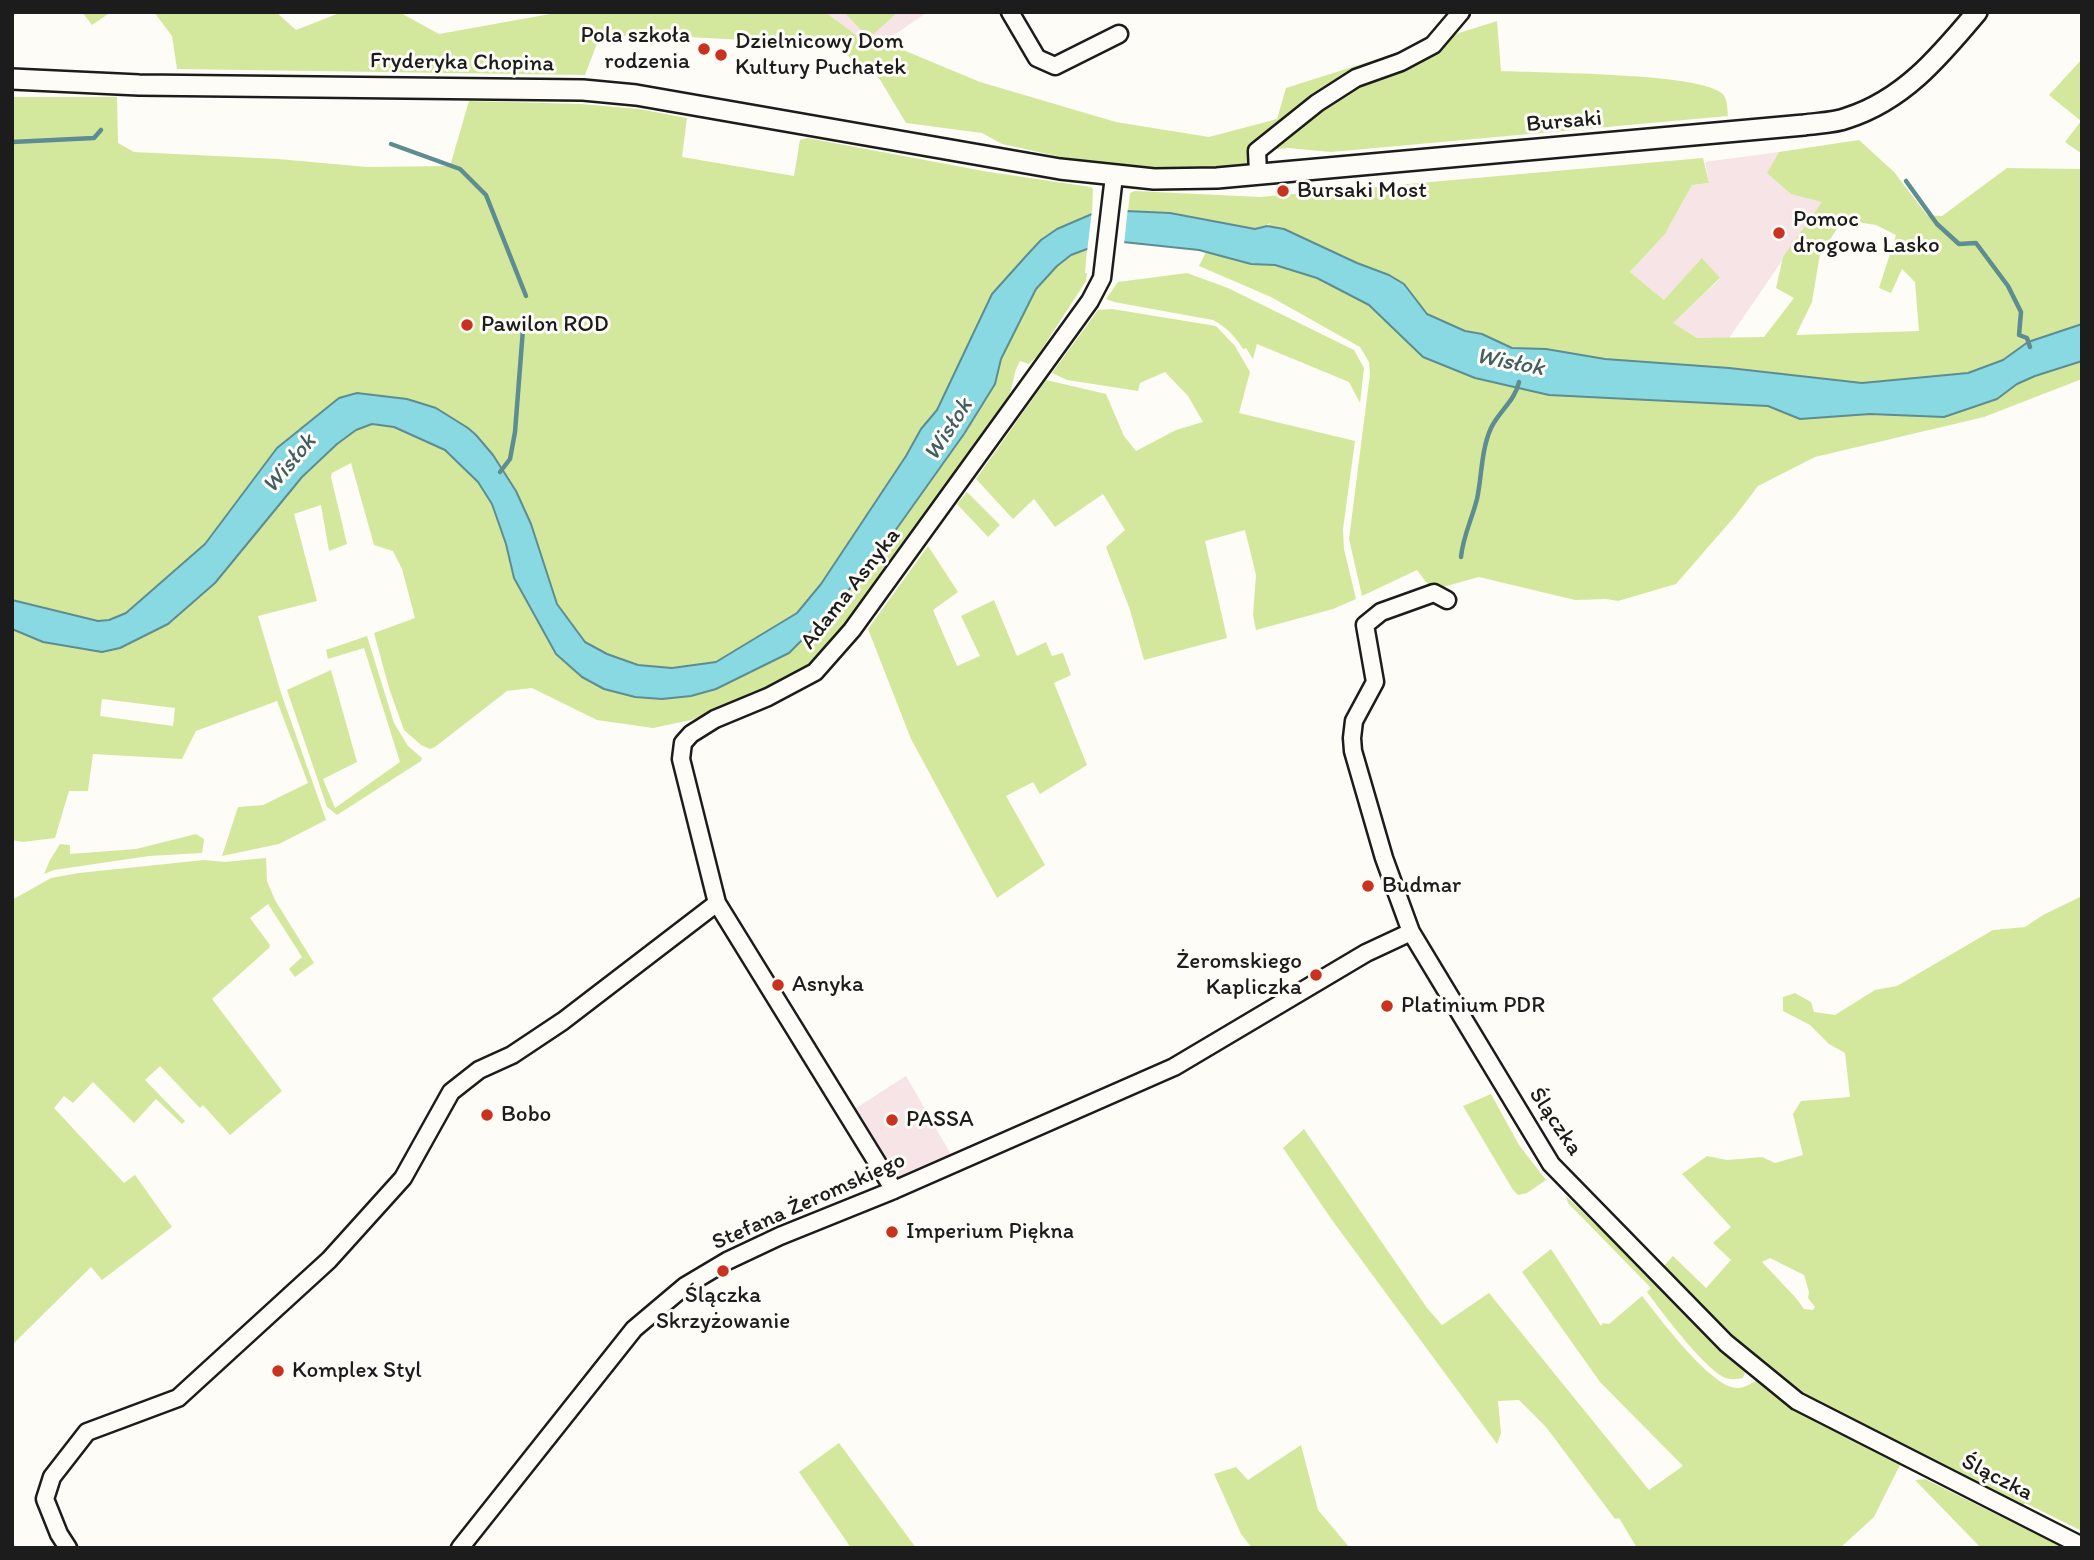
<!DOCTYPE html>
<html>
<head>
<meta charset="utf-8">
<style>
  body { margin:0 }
  #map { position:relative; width:2094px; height:1560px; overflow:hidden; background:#fdfcf7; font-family:Itim,sans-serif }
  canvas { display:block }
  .frame { position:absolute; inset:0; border:14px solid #1c1c1c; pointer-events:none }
</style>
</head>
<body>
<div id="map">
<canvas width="2094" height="1560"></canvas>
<div class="frame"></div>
</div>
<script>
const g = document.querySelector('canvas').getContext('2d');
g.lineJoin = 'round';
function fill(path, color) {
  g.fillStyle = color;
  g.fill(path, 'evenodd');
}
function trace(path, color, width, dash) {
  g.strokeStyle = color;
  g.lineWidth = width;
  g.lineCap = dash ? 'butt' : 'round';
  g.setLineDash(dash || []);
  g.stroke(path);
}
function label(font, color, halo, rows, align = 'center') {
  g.font = font + ' Itim,sans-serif';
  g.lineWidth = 6;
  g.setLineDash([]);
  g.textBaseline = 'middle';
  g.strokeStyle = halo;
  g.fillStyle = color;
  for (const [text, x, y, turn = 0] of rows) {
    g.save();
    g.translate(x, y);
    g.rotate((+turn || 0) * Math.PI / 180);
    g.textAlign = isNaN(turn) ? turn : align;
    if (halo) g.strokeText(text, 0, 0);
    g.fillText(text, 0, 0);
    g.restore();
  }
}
fill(new Path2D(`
  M825 12H925L926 13 884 42H866Z
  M1779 152 1768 172 1791 194 1823 201 1729 338H1697L1672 323 1720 279 1703 259 1664 300 1630 272 1665 234 1692 185 1709 183 1705 162Z
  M906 1076 953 1158 898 1183 853 1110Z`), '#f6e4e7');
fill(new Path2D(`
  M82 12H111L92 25Z
  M154 12H276L296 30 342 12H399L439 34 561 12H825L866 42H884L980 82 1116 122 1209 137 1277 119 1286 88 1497 21 1501 71C1541 73 1694 73 1720 92 1728 97 1727 107 1728 116L1331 152 1288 148 1264 151 1258 173 1121 170 1002 144 982 133 906 123 879 78 837 48 800 43 633 34 598 41 585 75 177 69 172 36Z
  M844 12H898L869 38Z
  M2082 59V154L2065 142 2081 121 2049 95Z
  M12 97H117L118 143 134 152 278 159 367 167 450 166 469 101 581 104 639 109 687 118 682 157 794 176 800 140 807 138 989 172 1091 187 1093 189 1092 214 1057 229 1027 255 992 294 937 410 921 429 906 456 821 584 797 613 716 662 672 668 638 665 607 654 585 642 557 604 531 524 516 491 493 455 476 435 468 428 436 408 407 399 357 393 339 398 277 448 205 544 126 613 109 620 98 621 12 600Z
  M1859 140 1894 172 1927 215 1942 216 2007 168 2082 169V379L1984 417 1815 457 1758 486 1736 515 1676 584 1618 601 1606 599 1575 600 1479 577 1432 590 1417 570 1362 596 1349 539 1370 374 1369 362 1360 347 1271 297 1199 266 1209 246 1245 254 1271 223 1255 229 1128 211 1130 193 1135 191 1260 197 1703 158 1709 183 1692 185 1665 234 1630 272 1664 300 1702 258 1720 278 1673 323 1697 338 1764 337 1794 298 1776 288 1783 257 1822 202 1791 194 1767 173 1779 152ZM1843 220 1876 225 1896 235 1879 288 1891 293 1902 269 1915 282 1919 331 1796 335 1812 302 1820 254Z
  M1087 249 1085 273H1087L1086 281 1038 355 1029 364 1020 361 1016 369 1008 401 850 620 813 661 780 683 691 720 653 728 597 720 532 688 507 691 435 747 430 749 421 745 404 730 389 688 374 633 415 618 402 569 393 551 374 545 351 463 332 473 331 477 347 544 329 551 321 505 294 514 317 601 258 616 281 693 326 820 279 844 222 856 238 807 263 805 308 783 277 701 196 731 182 759 93 754 88 791H69L55 838 23 842 12 840V629L43 642 102 652 215 583 302 477 337 444 356 430 372 424 394 427 445 450 478 482 492 504 506 544 514 579 555 654 604 689 635 697 662 699 691 696 716 689 789 653 835 607 885 545 964 434 995 384 1001 359 1036 289 1057 266 1071 255ZM102 699 175 708 173 726 100 716Z
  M1187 273 1228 288 1354 350 1364 368 1360 403 1349 382 1257 344 1253 359 1246 348 1243 349C1235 336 1226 327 1213 320L1114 302 1106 299 1118 282Z
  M1112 309 1216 326 1235 346 1250 372 1239 413 1355 441 1343 529 1344 549 1356 599 1333 609 1256 630 1253 615 1256 575 1245 530 1205 541 1227 638 1144 660 1130 610 1106 547 1125 530 1103 494 1055 527 1034 499 1013 519 976 479 1046 380 1106 394 1124 436 1136 451 1176 430 1203 422 1188 396 1165 372 1140 383 1138 391 1067 380 1052 373 1098 310Z
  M967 492 1000 525 988 537 957 504Z
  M928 546 958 592 933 610 957 666 980 656 961 616 994 600 1017 656 1046 642 1052 656 1063 653 1071 675 1054 683 1087 765 1040 794 1033 782 1006 796 1045 865 997 898 911 739 868 629Z
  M367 636 394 723 408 746 422 758 421 761 337 815 327 807 287 690 331 670 357 762 323 779 335 808 400 762 364 648 328 659 326 650Z
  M196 834 204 839 202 853 149 856 54 870 44 874 50 860 60 844 70 845V854L136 849Z
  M266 858 267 881 275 900 314 963 295 977 289 969 302 957 268 904 250 918 270 945 269 948 212 999 282 1091 230 1135 203 1105 200 1108 160 1066 145 1080 185 1121 182 1124 156 1099 134 1123 93 1082 73 1103 64 1096 54 1108 124 1183 135 1175 172 1227 102 1280 91 1267 12 1345V900L51 878 79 873 204 860 225 862Z
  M2082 896V1531L2025 1503 2022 1508 1803 1395C1750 1359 1707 1313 1662 1268L1673 1256 1706 1288 1731 1260 1713 1243 1731 1227 1682 1174 1707 1156 1727 1160 1762 1157 1775 1163 1803 1155 1793 1114 1801 1101 1850 1097 1845 1053 1829 1044 1810 1025 1783 1011V997L1795 993 1811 1002 1814 1012 1835 1015 1875 990 1897 986 1993 930 2025 927 2043 915ZM1770 1258 1804 1275 1809 1292 1808 1298 1815 1307 1813 1310 1804 1309 1796 1298 1762 1262Z
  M1491 1094 1519 1145 1546 1180 1527 1193 1518 1195 1513 1190 1463 1106Z
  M1304 1129 1427 1308 1442 1325 1489 1293 1649 1490 1683 1466 1600 1382 1522 1272 1551 1249 1601 1326 1603 1323 1609 1324 1642 1296C1659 1317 1711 1388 1737 1388 1745 1388 1751 1383 1758 1380L1780 1396 1902 1461 1874 1517 1840 1548H1637L1619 1518 1615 1519 1546 1427 1519 1400 1498 1401 1501 1433 1497 1444 1332 1220 1283 1148Z
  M1566 1196 1629 1257 1632 1256 1720 1347 1746 1370 1743 1378C1738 1379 1731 1380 1726 1378 1706 1371 1661 1311 1647 1292L1651 1288 1568 1203Z
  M839 1443 916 1548H851L799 1472Z
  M1301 1445 1318 1510 1350 1548H1252L1241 1534 1214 1474 1236 1467 1248 1480Z
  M1925 1479 2064 1548H1981L1915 1480Z`), '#d4e89d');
const water = new Path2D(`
  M1126 211 1170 213 1255 229 1267 226 1284 229 1357 263 1389 275 1404 284 1427 314 1465 331 1482 334 1512 348 1546 349 1605 359 1729 368 1862 383 1968 373 2003 360 2028 342 2082 324V361L2035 376 2017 384 1997 399 1944 417 1870 414 1800 419 1768 406 1549 395 1475 378 1423 357 1369 305 1317 278 1275 265 1251 264 1199 250 1123 242 1087 249 1071 255 1057 266 1036 289 1001 359 995 384 964 434 885 545 835 607 789 653 716 689 691 696 662 699 635 697 604 689 582 677 556 654 514 578 506 544 492 504 478 482 445 450 394 427 372 424 356 430 337 444 302 477 215 583 168 624 120 648 102 652 43 642 12 629V600L98 621 109 620 126 613 205 544 277 448 339 398 357 393 407 399 436 408 468 428 476 435 493 455 516 491 531 524 557 604 585 642 607 654 638 665 672 668 716 662 797 613 821 584 906 456 921 429 937 410 992 294 1027 255 1041 240 1057 229 1092 214Z`);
fill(water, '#88d9e1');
trace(water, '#5d8d92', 2);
fill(new Path2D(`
  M1128 207 1124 245 1087 252 1092 210Z`), '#fdfcf7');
trace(new Path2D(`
  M12 142 94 138 101 130
  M391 144 460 169 486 195 526 296
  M1906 181 1937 224 1959 244 1976 243 2008 286 2021 312 2019 335 2027 338 2030 347
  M500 472 510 459 515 432 524 316
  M1461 557C1463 536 1472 519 1477 499 1482 476 1481 450 1491 428 1499 411 1515 401 1519 382`), '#5d8d92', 4.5);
const minor = new Path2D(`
  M1010 12 1037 58 1055 66 1119 34
  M1258 173 1257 151 1317 103 1356 78 1401 62 1433 45 1461 12
  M1447 600 1434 593 1381 612 1365 625 1375 682 1354 721 1352 738 1353 751 1384 858 1411 932 1551 1164 1726 1343 1797 1401 2082 1546
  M894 1190 717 903 681 759 683 743 691 734 715 719 768 697 815 672 852 630 1090 301 1102 278 1114 176
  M68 1548 59 1534 45 1499 52 1477 87 1432 178 1398 329 1260 403 1178 451 1092 479 1070 512 1055 563 1021 717 903
  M460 1548 634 1329 685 1286 727 1261 780 1236 894 1190 1174 1067 1366 953 1411 932`);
const tertiary = new Path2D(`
  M12 79 139 85 583 90 636 95 1060 169 1154 179 1217 178 1804 125C1818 123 1834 123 1847 118 1904 100 1940 56 1977 12`);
trace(minor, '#1c1c1c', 21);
trace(tertiary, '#1c1c1c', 24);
trace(minor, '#fdfcf7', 16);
trace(tertiary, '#fdfcf7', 19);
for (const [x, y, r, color] of [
  [704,49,7,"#c8321e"],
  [721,55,7,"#c8321e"],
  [1283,191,7,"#c8321e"],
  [1779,233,7,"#c8321e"],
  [467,325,7,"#c8321e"],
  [1368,886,7,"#c8321e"],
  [1316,975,7,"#c8321e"],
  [778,985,7,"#c8321e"],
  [1387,1006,7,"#c8321e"],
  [487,1115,7,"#c8321e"],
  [892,1120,7,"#c8321e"],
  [892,1232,7,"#c8321e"],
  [723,1271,7,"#c8321e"],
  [278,1371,7,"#c8321e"]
]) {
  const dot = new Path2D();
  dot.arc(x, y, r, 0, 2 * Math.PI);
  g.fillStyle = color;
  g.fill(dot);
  trace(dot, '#fdfcf7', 2.5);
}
label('23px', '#1c1c1c', '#fdfcf7', [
  ["Pola szkoła",690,36,"right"],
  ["rodzenia",690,62,"right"],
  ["Dzielnicowy Dom",735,42],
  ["Kultury Puchatek",735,68],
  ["Bursaki Most",1297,191],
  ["Pomoc",1793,220],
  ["drogowa Lasko",1793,246],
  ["Pawilon ROD",481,325],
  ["Budmar",1382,886],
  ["Żeromskiego",1302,962,"right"],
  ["Kapliczka",1302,988,"right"],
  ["Asnyka",792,985],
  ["Platinium PDR",1401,1006],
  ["Bobo",501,1115],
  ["PASSA",906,1120],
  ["Imperium Piękna",906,1232],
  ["Ślączka",723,1296,"center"],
  ["Skrzyżowanie",723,1322,"center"],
  ["Komplex Styl",292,1371]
], 'left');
label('23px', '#1c1c1c', '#fdfcf7', [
  ["Fryderyka Chopina",462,63,1],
  ["Bursaki",1564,122,-5],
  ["Adama Asnyka",851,589,-52],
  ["Ślączka",1555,1122,56],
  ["Stefana Żeromskiego",809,1202,-24],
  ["Ślączka",1997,1478,27]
]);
label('italic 24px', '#425e61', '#fdfcf7', [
  ["Wisłok",1510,363,11],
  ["Wisłok",949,430,-57],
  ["Wisłok",290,464,-50]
]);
</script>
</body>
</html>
